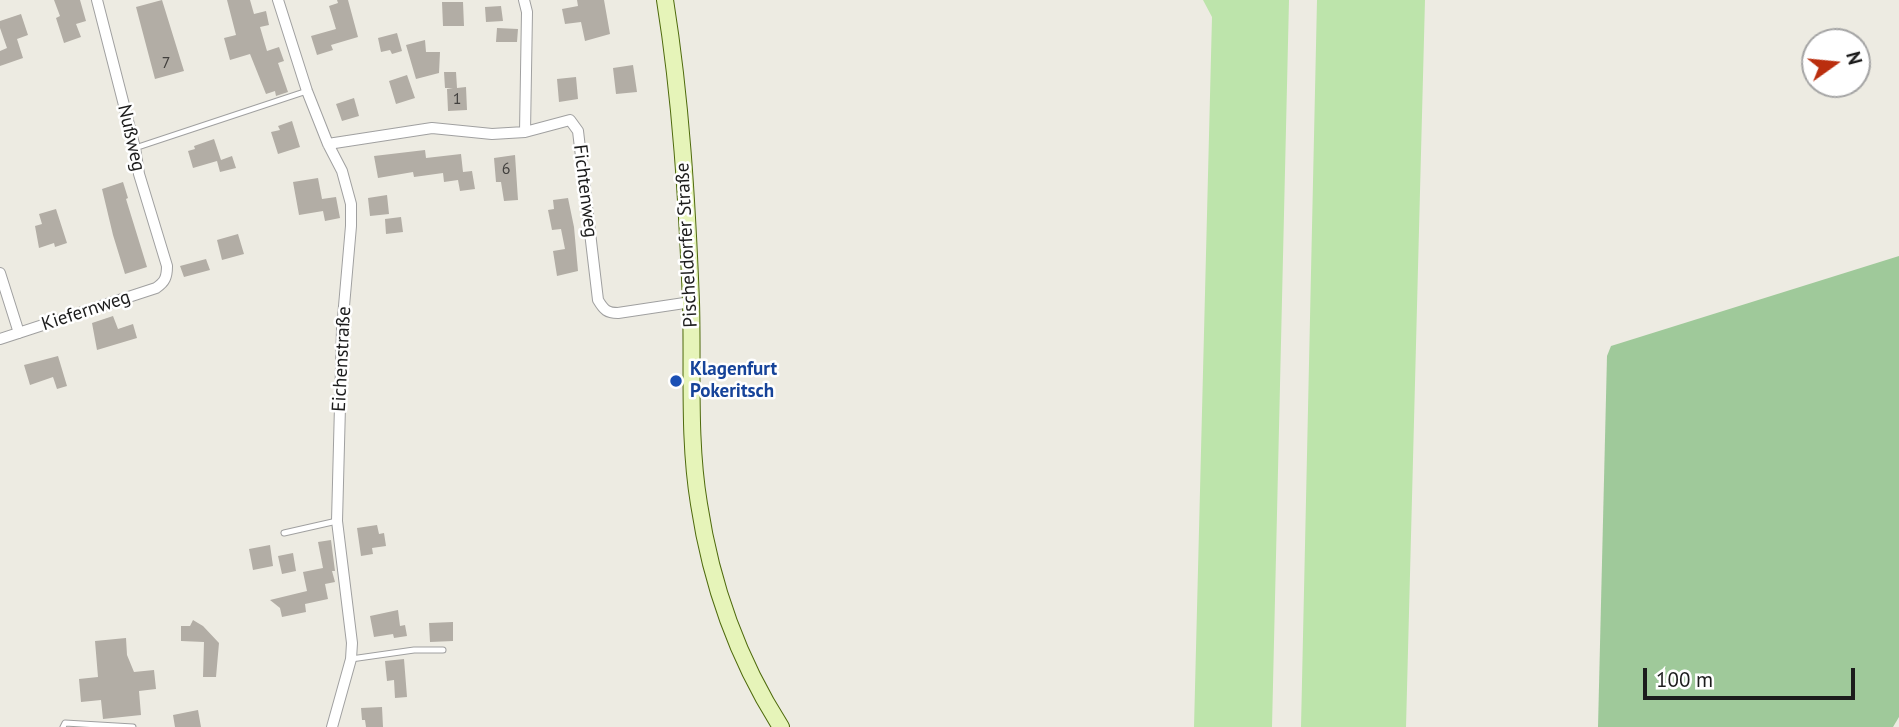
<!DOCTYPE html>
<html>
<head>
<meta charset="utf-8">
<style>
  body { margin:0 }
  #map { position:relative; width:1899px; height:727px; overflow:hidden; background:#edebe2; font-family:"PT Sans",sans-serif }
  canvas { display:block }
  .north { position:absolute; left:1801px; top:28px; width:70px; height:70px; box-sizing:border-box; background:#fff; border:2px solid #a4a4a4; border-radius:50%; rotate:75deg; font-size:19px; font-weight:700; line-height:28px; text-align:center; color:#1c1c1c }
  .north::after { content:''; display:block; margin:auto; width:24px; height:32px; background:#ba2e0e; clip-path:polygon(50% 0,100% 100%,50% 72%,0 100%) }
  .scale { position:absolute; left:1643px; top:668px; width:212px; height:32px; box-sizing:border-box; border:4px solid #1c1c1c; border-top:0; padding-left:9px; font-size:21px; line-height:24px; white-space:nowrap; color:#1c1c1c; -webkit-text-stroke:5px #fff; paint-order:stroke }
</style>
</head>
<body>
<div id="map">
<canvas width="1899" height="727"></canvas>
<div class="north">N</div>
<div class="scale">100 m</div>
</div>
<script>
const g = document.querySelector('canvas').getContext('2d');
g.lineJoin = 'round';
function fill(path, color) {
  g.fillStyle = color;
  g.fill(path, 'evenodd');
}
function trace(path, color, width, dash) {
  g.strokeStyle = color;
  g.lineWidth = width;
  g.lineCap = dash ? 'butt' : 'round';
  g.setLineDash(dash || []);
  g.stroke(path);
}
function label(font, color, halo, rows, align = 'center') {
  g.font = font + ' "PT Sans",sans-serif';
  g.lineWidth = 5;
  g.setLineDash([]);
  g.textBaseline = 'middle';
  g.strokeStyle = halo;
  g.fillStyle = color;
  for (const [text, x, y, turn = 0] of rows) {
    g.save();
    g.translate(x, y);
    g.rotate((+turn || 0) * Math.PI / 180);
    g.textAlign = isNaN(turn) ? turn : align;
    if (halo) g.strokeText(text, 0, 0);
    g.fillText(text, 0, 0);
    g.restore();
  }
}
fill(new Path2D(`
  M1203 0H1289L1272 727H1194L1212 17Z
  M1317 0H1425L1406 727H1301Z`), '#bde4ab');
fill(new Path2D(`
  M1899 256V717L1893 727H1598L1607 356 1611 346Z`), '#9fc99a');
fill(new Path2D(`
  M54 0H80L86 21 76 24 81 37 64 43 56 18 60 16Z
  M162 0 184 71 155 79 136 7Z
  M227 0H250L254 14 266 11 269 25 260 27 267 51 279 47 284 61 278 63 288 92 276 96 275 91 266 94 250 54 230 60 224 38 236 35Z
  M337 0H348L358 37 331 45 333 50 317 55 311 36 336 29 329 6 338 3Z
  M577 0H604L610 34 585 41 581 22 565 24 562 9 578 6Z
  M442 2H463L464 26H443Z
  M501 6 503 21 486 22 485 7Z
  M21 14 28 35 17 39 23 58 0 66V51L7 48 0 28V21Z
  M497 28 518 29 517 42H496Z
  M397 33 402 51 392 54 390 50 381 52 378 38Z
  M425 40 426 52H440L439 73 416 79 406 45Z
  M633 65 637 92 616 94 613 68Z
  M444 72H456L457 88 466 87 467 110 448 111 447 89 453 88H445Z
  M407 75 415 98 396 104 389 81Z
  M576 77 578 99 559 102 557 79Z
  M354 98 359 116 342 121 336 104Z
  M292 121 300 147 278 154 271 132 280 130 278 126Z
  M214 139 221 160 232 156 236 168 220 172 217 161 193 168 188 151 195 149 194 146Z
  M425 150 426 158 461 154 463 172 472 171 475 189 460 191 458 180 444 182 443 173 414 177 413 172 378 178 374 156Z
  M515 155 518 200 504 201 501 182H496L494 158Z
  M318 178 322 199 336 197 340 218 325 221 323 211 299 215 293 182Z
  M123 182 128 198 126 199 147 267 125 274 113 235 102 189Z
  M387 195 389 214 370 216 368 198Z
  M568 198 574 227 578 271 557 276 553 251 565 249 561 229 552 230 548 210 554 209 553 200Z
  M56 209 67 243 55 247 54 243 39 248 35 226 42 224 39 214Z
  M401 217 403 232 386 234 385 219Z
  M238 234 244 254 222 260 217 240Z
  M206 259 210 270 184 277 180 266Z
  M113 316 118 329 133 324 137 338 97 350 92 323Z
  M58 356 67 386 57 389 53 377 30 385 24 365Z
  M377 525 379 534 384 533 386 546 372 548 373 554 361 556 357 528Z
  M331 540 335 571H332L335 582 325 584 328 599 305 604 306 612 282 617 280 608 270 600 307 591 303 572 323 568 318 542Z
  M270 545 273 566 253 570 249 549Z
  M293 553 296 571 282 574 278 556Z
  M398 610 400 626 405 625 407 636 394 638 393 634 374 637 370 616Z
  M193 620 203 626 219 643 216 677H203L204 642 181 641V626H190Z
  M453 622V641L430 642 429 623Z
  M126 638 127 655 134 672 154 670 156 689 139 691 141 715 103 719 101 700 81 702 79 679 98 677 95 641Z
  M404 659 407 697 395 698 394 680 387 681 385 661Z
  M382 707 383 727H366L365 720H362L361 708Z
  M198 710 201 727H175L173 715Z`), '#b2ada5');
const service = new Path2D(`
  M135 148 307 91
  M284 533 337 521
  M351 659 414 650H443
  M63 727 65 723 133 727`);
const minor = new Path2D(`
  M278 0 307 91 328 144 342 171 351 204V226L342 329 337 521 352 643 351 659 332 727
  M524 0 527 12 525 132 570 120 578 131 598 300C604 310 607 313 618 313L691 302
  M328 144 432 128 492 134 525 132
  M0 273 19 333
  M0 339 156 288C165 282 167 277 167 266L139 174 135 148 97 0`);
const secondary = new Path2D(`
  M665 0C681 100 687 201 691 302 693 369 688 438 699 504 711 583 738 660 781 727`);
trace(service, '#a0a0a0', 7);
trace(minor, '#a0a0a0', 12);
trace(secondary, '#4e6a0c', 18);
trace(service, '#fff', 5);
trace(minor, '#fff', 10);
trace(secondary, '#e6f4b9', 16);
for (const [x, y, r, color] of [
  [676,381,7,"#1a4fb4"]
]) {
  const dot = new Path2D();
  dot.arc(x, y, r, 0, 2 * Math.PI);
  g.fillStyle = color;
  g.fill(dot);
  trace(dot, '#fff', 2.5);
}
label('16px', '#42403e', null, [
  ["7",166,63],
  ["1",457,99],
  ["6",506,169]
]);
label('19px', '#1c1c1c', '#fff', [
  ["Nußweg",131,138,77],
  ["Fichtenweg",585,191,83],
  ["Pischeldorfer Straße",687,245,-93],
  ["Kiefernweg",86,311,-18],
  ["Eichenstraße",342,359,-87]
]);
label('bold 19px', '#164399', '#fff', [
  ["Klagenfurt",690,370],
  ["Pokeritsch",690,392]
], 'left');
</script>
</body>
</html>
